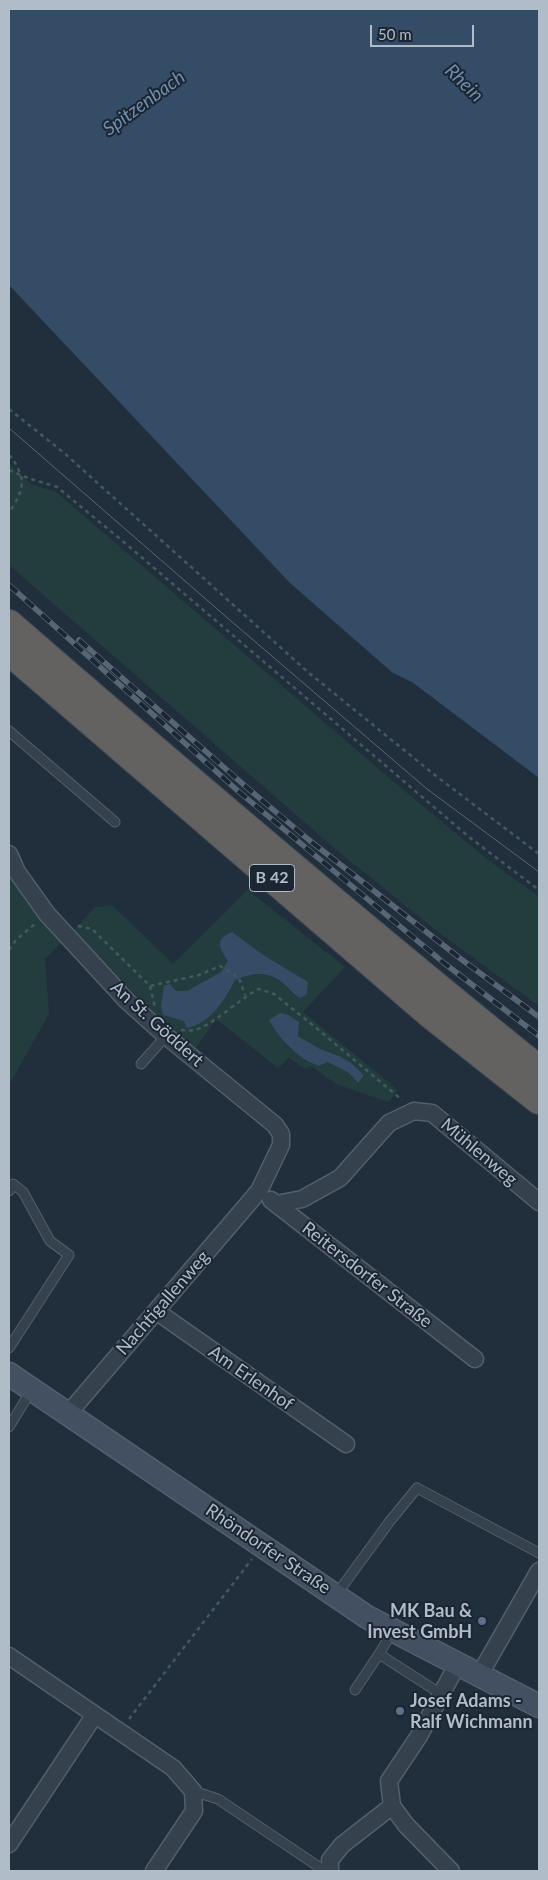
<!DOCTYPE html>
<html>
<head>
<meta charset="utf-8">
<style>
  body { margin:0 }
  #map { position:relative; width:548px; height:1880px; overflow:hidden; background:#212f3d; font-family:Lato,sans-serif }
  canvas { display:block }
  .frame { position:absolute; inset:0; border:10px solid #b1bcc9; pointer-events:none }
  .scale { position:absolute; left:370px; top:25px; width:104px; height:22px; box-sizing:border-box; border:2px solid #b1bcc9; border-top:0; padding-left:6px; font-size:15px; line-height:18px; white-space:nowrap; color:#b1bcc9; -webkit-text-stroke:4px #1b2632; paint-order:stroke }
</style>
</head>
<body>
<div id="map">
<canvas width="548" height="1880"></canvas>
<div class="frame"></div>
<div class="scale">50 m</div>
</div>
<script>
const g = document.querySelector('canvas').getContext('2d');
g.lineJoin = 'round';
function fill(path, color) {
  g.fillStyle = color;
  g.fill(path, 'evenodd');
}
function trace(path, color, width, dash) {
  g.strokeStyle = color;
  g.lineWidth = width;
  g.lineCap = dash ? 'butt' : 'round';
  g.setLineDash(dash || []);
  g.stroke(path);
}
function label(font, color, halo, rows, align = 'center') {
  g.font = font + ' Lato,sans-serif';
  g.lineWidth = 4;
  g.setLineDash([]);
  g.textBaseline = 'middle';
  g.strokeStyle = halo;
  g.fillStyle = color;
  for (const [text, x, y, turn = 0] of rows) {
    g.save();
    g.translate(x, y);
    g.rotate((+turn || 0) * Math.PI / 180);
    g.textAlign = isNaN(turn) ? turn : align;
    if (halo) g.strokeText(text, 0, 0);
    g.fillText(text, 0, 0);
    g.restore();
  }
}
fill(new Path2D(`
  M9 464 31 484 56 492 395 783 487 859 539 897V1006L437 931 340 853 9 565Z
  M9 869 13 881 62 942 45 959 49 1014 9 1085Z
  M248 890 345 967 303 1012 398 1090 388 1102 336 1084 311 1066 304 1069 289 1057 278 1068 216 1019 195 1049 143 1005 140 999 72 932 95 907 112 905 173 964ZM232 932 262 954 308 982 294 995C273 973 263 969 235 980L229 994 186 1028 184 1021 174 1017 170 984 176 991H187L221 972 228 961 220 949ZM299 1022 298 1036 319 1049 339 1056 350 1062 364 1075 358 1083 349 1073 328 1061H306L289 1048 278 1035Z`), '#233d3e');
fill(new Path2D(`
  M9 9H539V778L412 682 393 673 290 583 9 285Z
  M232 932 262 954 308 982 307 994 301 998C294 995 291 991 286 986 269 970 255 972 235 980 227 998 208 1026 186 1028L184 1021 163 1015 161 1006 164 986 170 984 176 991H187L221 972 228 961C219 948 214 939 232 932Z
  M280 1013 288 1015 299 1022 298 1036 320 1049 339 1056 350 1062 364 1075 358 1083 349 1073 328 1062 318 1066C313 1063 308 1062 304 1059 288 1048 278 1036 269 1020Z`), '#344c66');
const service = new Path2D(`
  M9 731 115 822
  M141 1064 166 1036
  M9 1191 13 1184 23 1192 50 1241 69 1255 9 1348
  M9 1427 32 1389
  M336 1595 390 1521 417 1488 539 1553
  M379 1654 393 1631
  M355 1690 379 1654 441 1694
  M193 1791 218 1799 325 1871`);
const minor = new Path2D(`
  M9 854 17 872 47 914 127 1001 166 1036 275 1125 281 1134V1145L259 1191 67 1415
  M271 1200 475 1359
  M276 1204 302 1199 340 1178 389 1123 414 1111 432 1113 539 1202
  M156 1311 346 1444
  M9 1656 173 1768 193 1791 194 1811 154 1871
  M480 1674 539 1571
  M9 1844 94 1716
  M330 1871V1860L342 1845 392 1806
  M451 1871 406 1825 392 1806 389 1781 419 1736 458 1663`);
const secondary = new Path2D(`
  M9 1374 367 1617 539 1706`);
const trunk = new Path2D(`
  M9 624C183 775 359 925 539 1070
  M9 651 429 1013 539 1100`);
trace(service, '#545f6b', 11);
trace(minor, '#545f6b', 19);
trace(secondary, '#545f6b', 25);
trace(trunk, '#414c58', 30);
trace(new Path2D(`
  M9 409 63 452 309 673 436 776 539 854
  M9 470 28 478 57 487 119 538 469 837 539 890
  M78 926 92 929 150 986 199 975 220 966 239 978 245 995
  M9 950 16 940 36 923
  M150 986 155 1007
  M181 1030C185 1030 190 1031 194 1030 211 1027 240 998 259 989L274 994 315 1027 402 1100
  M129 1719 252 1559`), '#415a5c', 2.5, [4, 4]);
trace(service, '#35414d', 9);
trace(minor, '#35414d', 16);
trace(secondary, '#435061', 22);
trace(trunk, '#646260', 28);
trace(new Path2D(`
  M9 428 231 621 427 789 539 872`), '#576575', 1);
const rail = new Path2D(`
  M9 585 238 791 444 963 539 1036
  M79 640 244 785 309 840 461 959 539 1017`);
trace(rail, '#576575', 5.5);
trace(rail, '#1b2632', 4, [11]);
trace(new Path2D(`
  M9 455C15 460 22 475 22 483 21 493 15 505 9 512`), '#415a5c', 2.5, [4, 4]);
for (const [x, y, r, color] of [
  [482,1621,5,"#5c6f8a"],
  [400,1711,5,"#5c6f8a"]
]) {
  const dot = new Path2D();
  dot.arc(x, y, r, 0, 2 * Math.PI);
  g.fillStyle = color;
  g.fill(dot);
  trace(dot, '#1b2632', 2);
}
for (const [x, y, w] of [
  [272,878,45]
]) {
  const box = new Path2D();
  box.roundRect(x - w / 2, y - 13.5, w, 27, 4);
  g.fillStyle = '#1b2632';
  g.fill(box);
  trace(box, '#b1bcc9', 1);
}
label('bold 16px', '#b1bcc9', null, [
  ["B 42",272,878]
]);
label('18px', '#b1bcc9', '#1b2632', [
  ["An St. Göddert",157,1024,42],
  ["Mühlenweg",479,1152,40],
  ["Reitersdorfer Straße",367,1275,38],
  ["Nachtigallenweg",163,1303,-49],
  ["Am Erlenhof",251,1378,35],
  ["Rhöndorfer Straße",268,1549,34]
]);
label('bold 18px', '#b1bcc9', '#1b2632', [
  ["MK Bau &",472,1611],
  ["Invest GmbH",472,1632],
  ["Josef Adams -",410,1701,"left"],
  ["Ralf Wichmann",410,1722,"left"]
], 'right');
label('italic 19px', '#708eae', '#1b2632', [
  ["Rhein",464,83,44],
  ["Spitzenbach",144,103,-36]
]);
</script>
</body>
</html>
